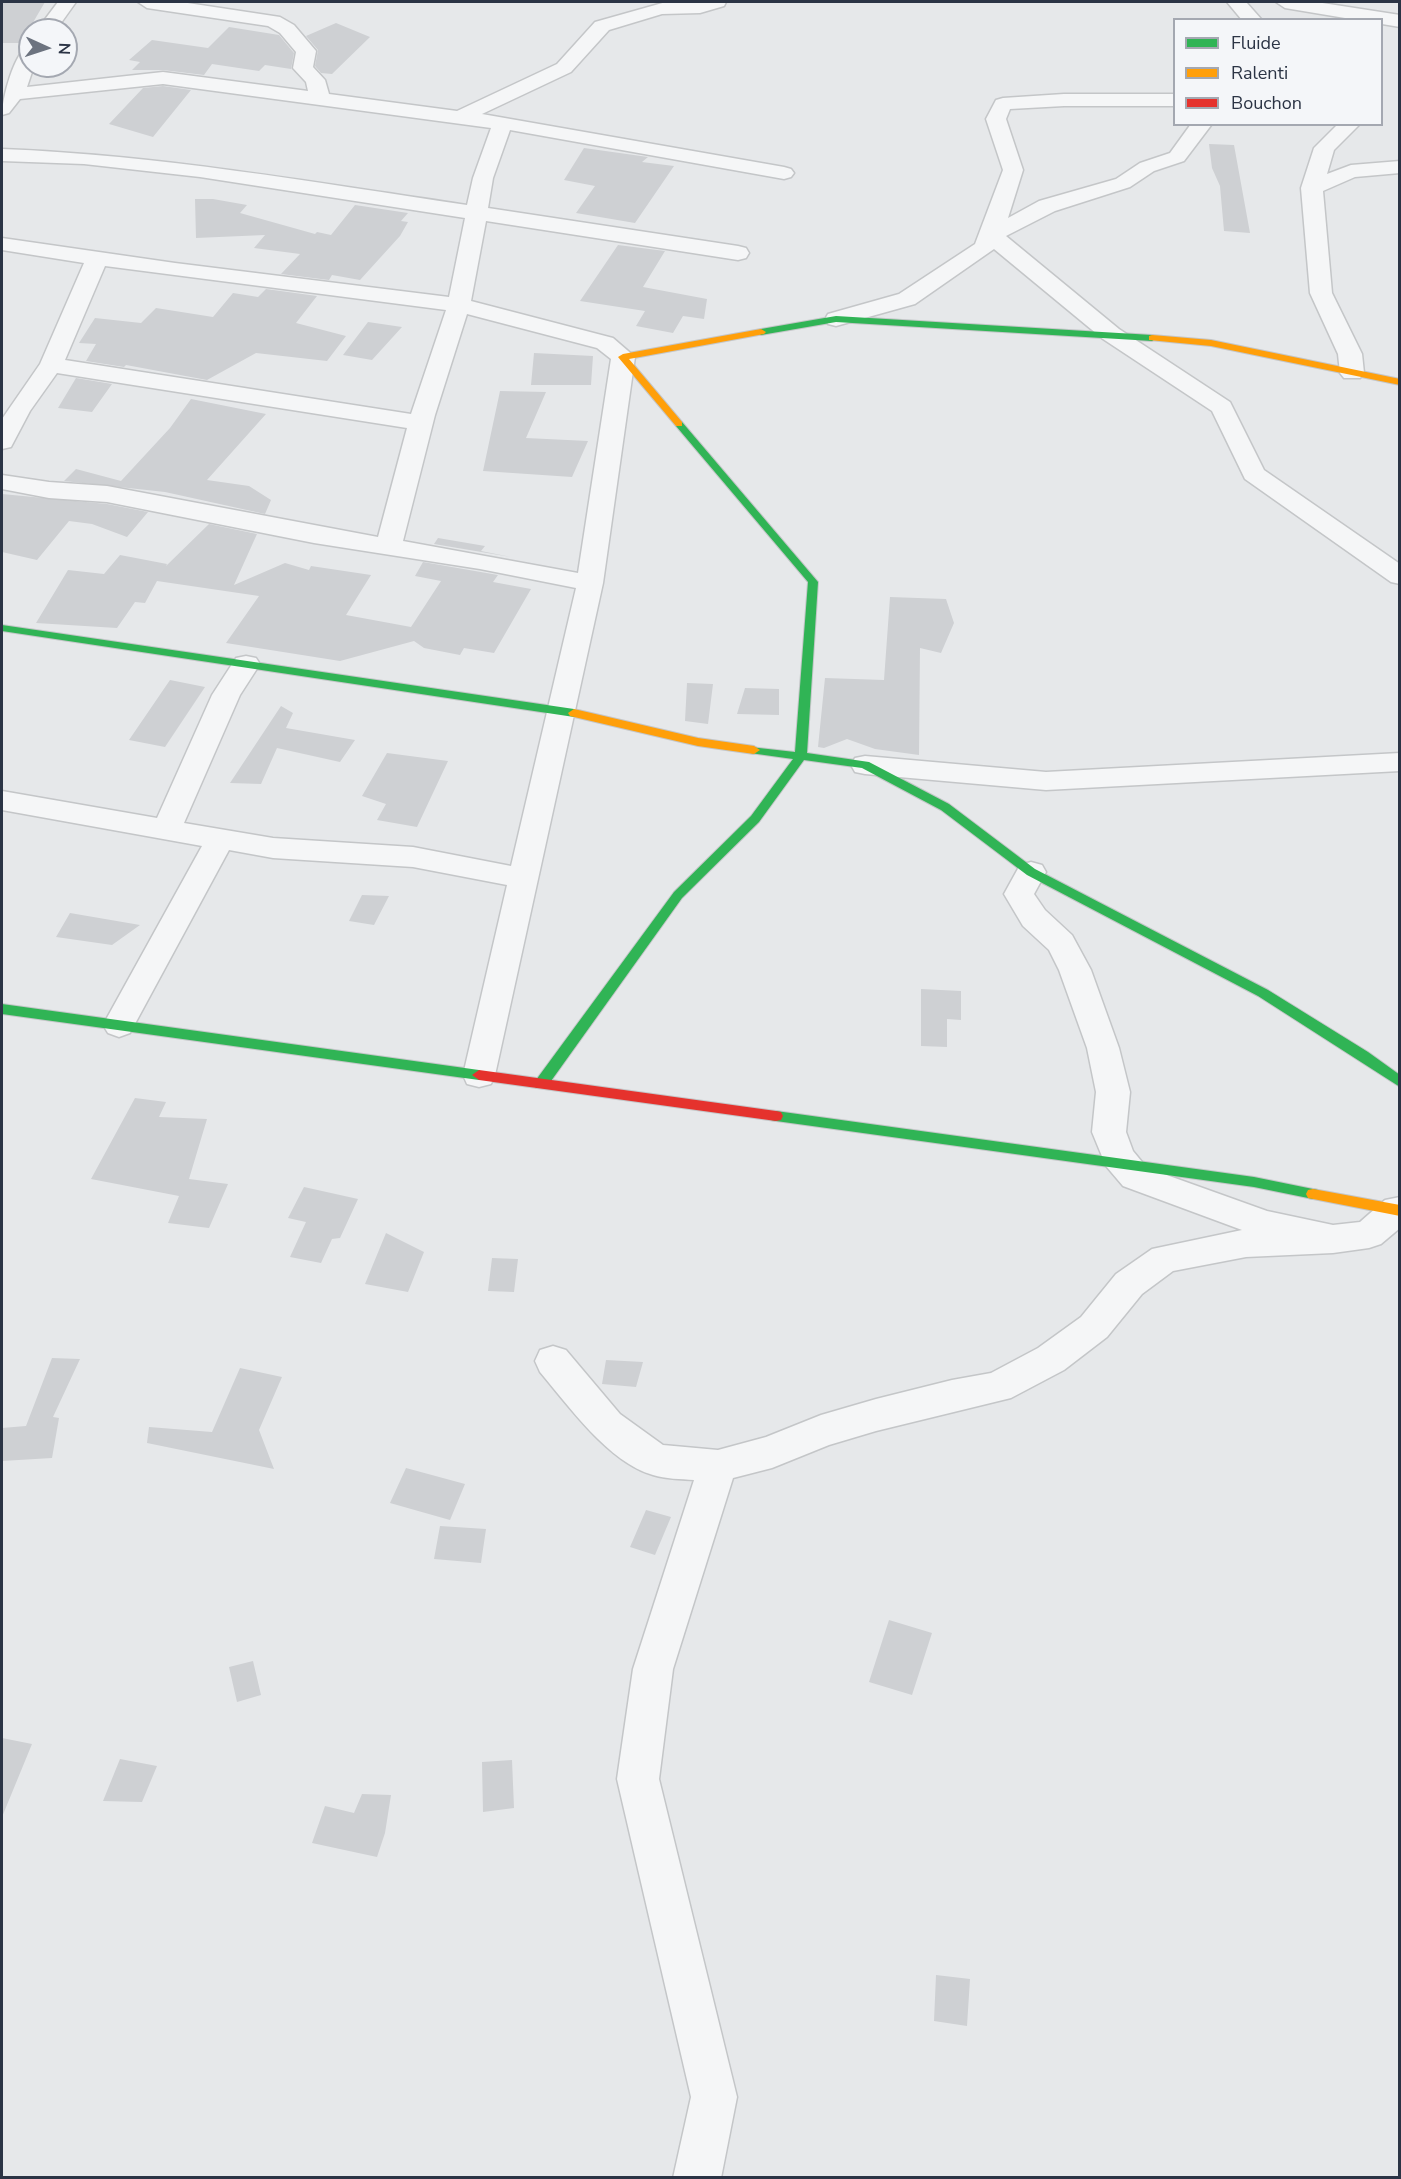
<!DOCTYPE html>
<html>
<head>
<meta charset="utf-8">
<style>
  body { margin:0 }
  #map { position:relative; width:1401px; height:2179px; overflow:hidden; background:#e6e8ea; font-family:"Nunito Sans",sans-serif }
  canvas { display:block }
  .frame { position:absolute; inset:0; border:3px solid #2b3445; pointer-events:none }
  .legend { position:absolute; left:1173px; top:18px; width:210px; height:108px; box-sizing:border-box; background:#f4f6f9; border:2px solid #a4a8b1; margin:0; padding:8px 10px; list-style:none; font-size:18px; color:#2b3445 }
  .legend li { display:flex; align-items:center; gap:12px; height:30px }
  .legend b { width:30px; border:2px solid #a4a8b1 }
  .north { position:absolute; left:18px; top:18px; width:60px; height:60px; box-sizing:border-box; background:#f4f6f9; border:2px solid #a4a8b1; border-radius:50%; rotate:93deg; font-size:16px; font-weight:700; line-height:24px; text-align:center; color:#2b3445 }
  .north::after { content:''; display:block; margin:auto; width:21px; height:27px; background:#6c737f; clip-path:polygon(50% 0,100% 100%,50% 72%,0 100%) }
</style>
</head>
<body>
<div id="map">
<canvas width="1401" height="2179"></canvas>
<div class="frame"></div>
<ul class="legend">
<li><b style="height:8px;background:#30b455"></b>Fluide</li>
<li><b style="height:8px;background:#ff9f0a"></b>Ralenti</li>
<li><b style="height:8px;background:#e5322d"></b>Bouchon</li>
</ul>
<div class="north">N</div>
</div>
<script>
const g = document.querySelector('canvas').getContext('2d');
g.lineJoin = 'round';
function fill(path, color) {
  g.fillStyle = color;
  g.fill(path, 'evenodd');
}
function trace(path, color, width, dash) {
  g.strokeStyle = color;
  g.lineWidth = width;
  g.lineCap = dash ? 'butt' : 'round';
  g.setLineDash(dash || []);
  g.stroke(path);
}
fill(new Path2D(`
  M2 2H45L21 43H2Z
  M336 23 370 37 332 74 321 73 315 66 318 50 306 36Z
  M229 27 279 35 294 53 291 69 265 65 259 71 212 64 204 75 163 70H132L140 62 129 60 152 40 208 48Z
  M163 86 191 90 153 137 109 124 143 88Z
  M1209 144 1234 145 1250 233 1224 231 1220 186 1212 168Z
  M584 148 648 157 642 162 674 166 635 223 576 213 595 186 564 180Z
  M195 199H213L247 205 240 213 315 234 317 232 331 235 355 205 408 213 401 221 408 222 400 236 360 280 332 275 329 280 281 274 300 254 254 248 265 235 196 238Z
  M618 245 665 251 643 287 707 299 704 319 683 316 673 333 636 326 645 311 580 301Z
  M266 289 317 296 296 323 346 336 327 361 256 353 207 380 126 365 124 367 86 361 96 344 79 343 95 318 141 323 156 308 213 317 233 293 258 297Z
  M368 322 402 327 372 360 343 355Z
  M534 353 593 356 591 385H531Z
  M76 378 112 384 92 412 58 408Z
  M500 391 546 392 526 438 588 441 572 477 483 471Z
  M191 399 266 414 207 480 249 486 271 500 265 514 165 492 64 481 76 469 121 481 170 428Z
  M2 494 107 504 148 512 127 537 92 524 69 521 37 560 2 552Z
  M209 524 257 534 234 585 285 563 309 570 311 566 371 575 346 615 411 627 441 581 415 576 423 562 498 575 493 582 531 589 494 653 464 648 460 655 424 648 414 641 340 661 226 643 259 596 157 581 145 603 135 602 117 628 36 623 68 570 104 574 120 555 167 564 166 566Z
  M438 538 485 546 481 551 511 557 434 544Z
  M890 597 946 599 954 623 941 653 920 648 919 755 875 749 847 739 824 748 818 747 825 678 884 680Z
  M170 680 205 687 165 747 129 740Z
  M687 683 713 684 708 724 685 721Z
  M745 688 779 689V715L737 714Z
  M281 706 293 713 286 728 355 740 340 762 277 748 261 784 230 783Z
  M387 753 448 761 417 827 377 820 386 804 362 796Z
  M362 895 389 896 374 925 349 921Z
  M70 913 140 925 112 945 56 937Z
  M921 989 961 991V1020L947 1019V1047L921 1046Z
  M135 1098 166 1102 159 1117 207 1119 189 1179 228 1184 209 1228 168 1223 179 1196 91 1179Z
  M304 1187 358 1199 340 1238 332 1239 321 1263 290 1257 306 1222 288 1218Z
  M386 1233 424 1252 408 1292 365 1284Z
  M492 1258 518 1259 514 1292 488 1291Z
  M52 1358 80 1359 53 1417 59 1418 52 1458 2 1461V1428L26 1426Z
  M606 1360 643 1362 636 1387 602 1384Z
  M240 1368 282 1377 259 1430 274 1469 147 1443 149 1427 212 1432Z
  M406 1468 465 1484 450 1520 390 1503Z
  M646 1510 671 1517 655 1555 630 1547Z
  M440 1526 486 1529 481 1563 434 1559Z
  M889 1620 932 1633 912 1695 869 1682Z
  M253 1661 261 1695 237 1702 229 1667Z
  M2 1738 32 1744 2 1817Z
  M120 1759 157 1766 142 1802 103 1801Z
  M512 1760 514 1808 483 1812 482 1762Z
  M362 1794 391 1795 385 1833 377 1857 312 1843 325 1806 354 1813Z
  M936 1975 970 1979 967 2026 934 2021Z`), '#ced0d3');
const street = new Path2D(`
  M58 2H76L56 30H37Z
  M138 2H181L280 17 294 25 316 51 313 67 325 80 329 94 457 111 557 64 595 22 666 2H726L724 6 700 13 662 14 609 30 571 72 482 114 784 167 791 169 794 173 791 177 784 179 510 130 493 178 488 208 738 246 746 248 749 253 746 258 738 260 486 221 471 301 613 338 635 357 603 583 495 1075 491 1084 479 1087 467 1084 463 1075 507 885 413 867 273 858 229 850 130 1033 119 1037 108 1033 103 1025 202 846 2 810V791L157 818 212 695 236 658 246 656 256 658 260 664 240 695 184 823 273 838 413 847 511 866 576 588 480 569 314 543 107 502 49 498 2 489V475L49 482 107 486 378 537 407 428 57 373 30 411 11 447 2 449V419L40 364 84 263 2 250V238L175 263 449 297 465 218 200 177 84 164 2 161V149C159 155 312 182 467 205L473 178 491 128 163 84 20 99 9 113 2 115C2 100 14 50 30 46V66H34L27 87 163 72 308 91 306 82 293 68 296 52 280 33 268 26 147 8ZM105 266 446 310 411 414 65 360ZM467 314 597 348 611 359 578 573 403 541 435 415Z
  M1227 2H1246L1262 20H1242Z
  M1276 2H1316L1400 15V27L1382 24V20H1357L1285 8Z
  M1064 94H1174V106H1064L1010 109 1006 119 1023 170 1008 218 1039 201 1116 179 1140 163 1170 153 1191 124H1212L1184 161 1154 171 1130 187 1055 211 1006 236 1119 329 1230 402 1264 470 1400 564V584L1391 582 1245 479 1212 411 1103 339 994 249 915 304 836 326 828 324 825 319 828 314 899 294 975 244 1003 170 986 119 996 100 1003 98Z
  M1338 124H1360L1334 150 1327 174 1351 165 1400 161V173L1355 177 1323 191 1332 293 1362 354 1364 373 1360 378H1344L1340 373 1338 354 1310 293 1301 188 1314 148Z
  M1400 753V771L1046 790 865 774 855 772 851 765 855 758 865 756 1046 772Z
  M1031 862 1042 865 1046 872 1034 894 1045 910 1072 935 1091 970 1119 1048 1130 1092 1126 1132 1133 1151 1147 1168 1267 1211 1333 1225 1360 1222 1385 1200 1400 1197V1228L1381 1244 1369 1248 1333 1253 1246 1257 1173 1271 1142 1294 1107 1337 1064 1370 1011 1398 876 1431 829 1445 772 1468 733 1478 673 1669 659 1779 737 2097 721 2178H673L691 2097 617 1779 633 1669 694 1480C681 1479 665 1479 653 1475 609 1463 568 1405 540 1372L535 1361 540 1350 553 1346 566 1350 620 1414 663 1445 718 1450 766 1437 821 1415 876 1399 952 1380 991 1373 1038 1348 1081 1317 1116 1274 1152 1249 1242 1230 1123 1186 1106 1166 1092 1132 1096 1092 1087 1048 1059 970 1049 950 1023 926 1004 894 1020 865Z`);
const fast = new Path2D(`
  M836 316 1152 335 1157 338 1152 341 836 322 761 335 756 332 761 329Z
  M679 421 682 422 818 582 807 753 869 762 949 804 1035 869 1268 990 1368 1052 1400 1075V1087L1258 996 1027 875 941 810 862 768 804 760 759 822 682 898 546 1088H536L534 1084 536 1080 674 892 751 816 793 759 750 753 748 750 750 747 795 752 808 582 676 426V422Z
  M2 625 574 709 580 713 574 717 2 631Z
  M2 1004 479 1070 486 1075 479 1080 2 1014Z
  M776 1111 1254 1177 1313 1189 1318 1190 1320 1194 1318 1198 1313 1199 1254 1187 776 1121 771 1120 769 1116 771 1112Z`);
const slow = new Path2D(`
  M761 329 766 332 764 334 629 359 682 422V426H676L618 357 623 354Z
  M1152 335 1211 340 1400 379V385L1211 346 1149 340V336Z
  M574 709 698 738 754 746 760 750 754 754 698 746 570 716 568 713Z
  M1313 1189 1400 1205V1216L1308 1198 1306 1194 1308 1190Z`);
const jam = new Path2D(`
  M479 1070 776 1111 781 1112 783 1116 781 1120 776 1121 479 1080 472 1075Z`);
trace(street, '#c4c6c8', 3);
trace(fast, '#c4c6c8', 2);
trace(slow, '#c4c6c8', 2);
trace(jam, '#c4c6c8', 2);
fill(street, '#f5f6f7');
fill(fast, '#30b455');
fill(slow, '#ff9f0a');
fill(jam, '#e5322d');
</script>
</body>
</html>
